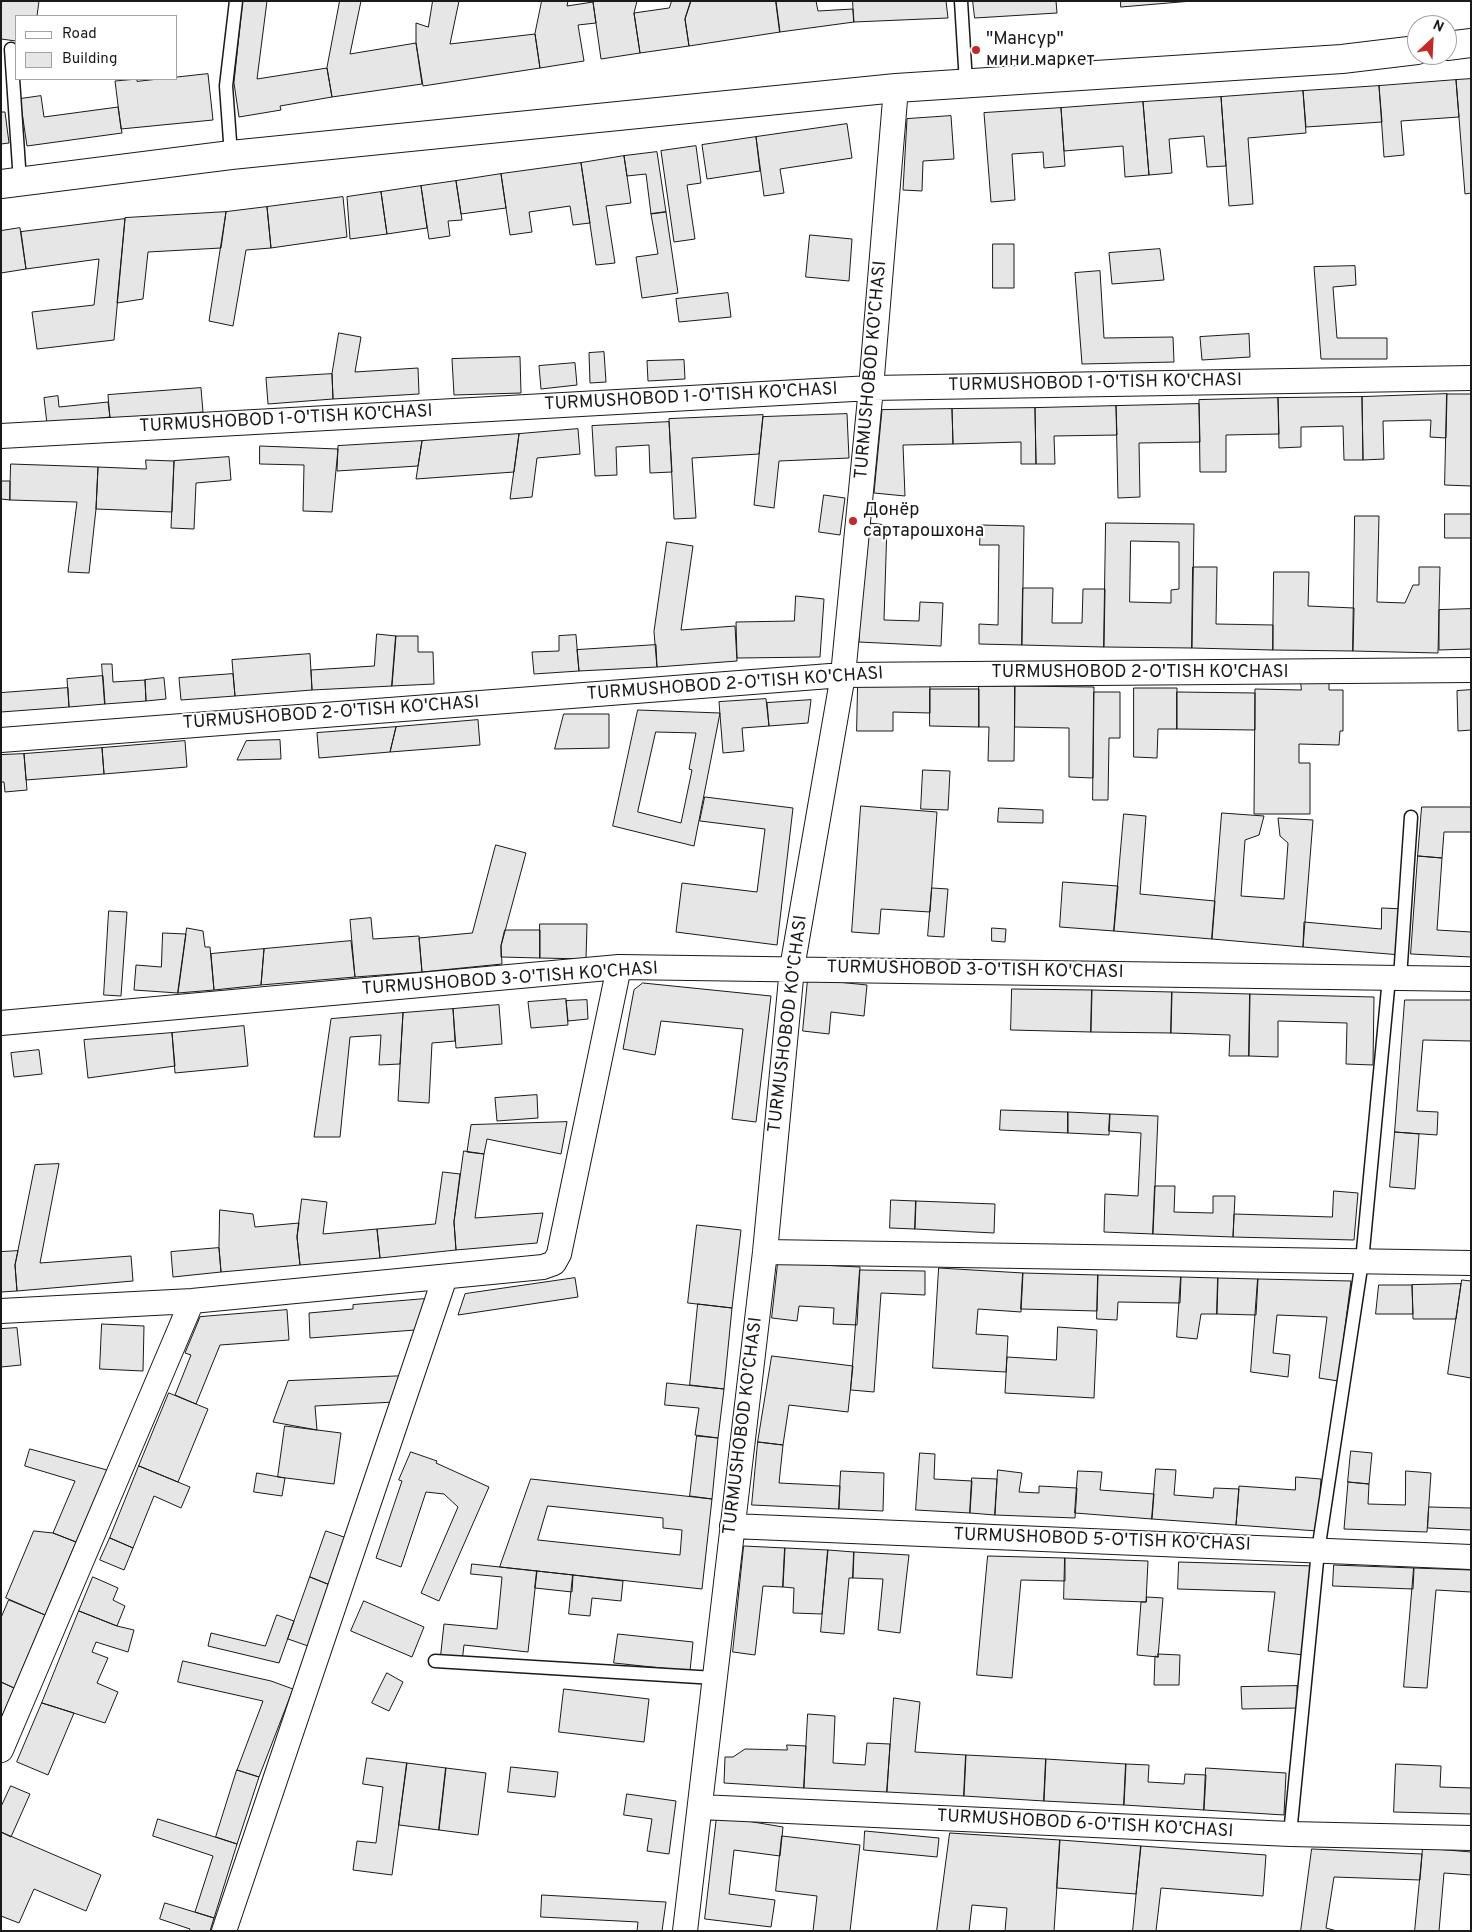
<!DOCTYPE html>
<html>
<head>
<meta charset="utf-8">
<style>
  body { margin:0 }
  #map { position:relative; width:1472px; height:1932px; overflow:hidden; background:#fff; font-family:Overpass,sans-serif }
  canvas { display:block }
  .frame { position:absolute; inset:0; border:2px solid #1a1a1a; pointer-events:none }
  .legend { position:absolute; left:15px; top:15px; width:162px; height:65px; box-sizing:border-box; background:#fff; border:1px solid #a3a3a3; margin:0; padding:6px 9px; list-style:none; font-size:15px; color:#1a1a1a }
  .legend li { display:flex; align-items:center; gap:10px; height:25px }
  .legend b { width:25px; border:1px solid #a3a3a3 }
  .north { position:absolute; left:1407px; top:15px; width:50px; height:50px; box-sizing:border-box; background:#fff; border:1px solid #a3a3a3; border-radius:50%; rotate:25deg; font-size:14px; font-weight:700; line-height:20px; text-align:center; color:#1a1a1a }
  .north::after { content:''; display:block; margin:auto; width:18px; height:22px; background:#c62828; clip-path:polygon(50% 0,100% 100%,50% 72%,0 100%) }
</style>
</head>
<body>
<div id="map">
<canvas width="1472" height="1932"></canvas>
<div class="frame"></div>
<ul class="legend">
<li><b style="height:6px;background:#fff"></b>Road</li>
<li><b style="height:14px;background:#e6e6e6"></b>Building</li>
</ul>
<div class="north">N</div>
</div>
<script>
const g = document.querySelector('canvas').getContext('2d');
g.lineJoin = 'round';
function fill(path, color) {
  g.fillStyle = color;
  g.fill(path, 'evenodd');
}
function trace(path, color, width, dash) {
  g.strokeStyle = color;
  g.lineWidth = width;
  g.lineCap = dash ? 'butt' : 'round';
  g.setLineDash(dash || []);
  g.stroke(path);
}
function label(font, color, halo, rows, align = 'center') {
  g.font = font + ' Overpass,sans-serif';
  g.lineWidth = 4;
  g.setLineDash([]);
  g.textBaseline = 'middle';
  g.strokeStyle = halo;
  g.fillStyle = color;
  for (const [text, x, y, turn = 0] of rows) {
    g.save();
    g.translate(x, y);
    g.rotate((+turn || 0) * Math.PI / 180);
    g.textAlign = isNaN(turn) ? turn : align;
    if (halo) g.strokeText(text, 0, 0);
    g.fillText(text, 0, 0);
    g.restore();
  }
}
const building = new Path2D(`
  M2 1H39L37 16H16V41L1 39Z
  M243 1H267L257 79 327 68 332 97 280 106 281 110 239 117 234 83Z
  M340 1H361L350 54 416 43 422 84 332 97 327 68Z
  M433 1H459L450 44 535 34 540 68 423 86 416 43V23L428 27Z
  M542 1H568L567 6 593 2 596 23 578 25 584 61 540 68 535 34Z
  M637 1 634 13 640 53 601 59 593 2Z
  M672 1H691L685 19 689 46 640 53 634 13 669 8Z
  M691 1H776L780 32 689 46 685 19Z
  M776 1H816L818 11 853 9 854 22 780 32Z
  M853 1H946L948 18 854 22Z
  M973 1H1056L1057 13 975 18Z
  M1121 1H1192L1121 7Z
  M208 74 213 120 121 129 115 81 137 79V81Z
  M1471 79V193L1465 194 1456 80Z
  M1456 80 1459 117 1401 121 1404 155 1384 157 1379 86Z
  M1379 86 1382 122 1306 127 1303 91Z
  M1303 91 1306 133 1248 138 1253 204 1229 206 1221 97Z
  M41 96 44 117 118 107 122 133 27 146 20 99Z
  M1221 97 1226 166 1207 167 1204 136 1169 139 1172 173 1149 175 1143 102Z
  M1143 102 1149 175 1125 177 1123 146 1064 151 1061 108Z
  M1061 108 1065 166 1044 168 1043 152 1012 154 1015 200 991 202 984 113Z
  M1 112H5L9 143 1 144Z
  M951 116 954 159 923 161 922 191 903 190 907 119Z
  M847 124 852 158 780 169 784 193 764 196 756 137Z
  M756 137 760 171 707 179 702 145Z
  M696 146 701 183 687 185 695 239 674 242 661 151Z
  M657 152 666 212 651 214 646 174 627 176 624 156Z
  M624 156 631 203 606 206 615 263 596 265 581 163Z
  M581 163 590 223 573 225 570 206 529 212 532 232 510 235 501 174Z
  M501 174 506 208 461 214 456 181Z
  M456 181 462 220 448 221 450 236 429 239 421 186Z
  M421 186 427 228 387 234 381 192Z
  M381 192 387 234 350 239 347 197Z
  M343 197 347 237 271 248 267 207Z
  M267 207 271 248 246 250 233 326 209 321 226 212Z
  M226 212 221 248 148 252 143 299 117 303 125 218Z
  M666 212 678 293 642 298 636 257 658 254 651 214Z
  M125 219 114 340 37 349 32 312 94 305 99 259 26 269 21 232Z
  M20 228 26 269 1 273V231Z
  M810 235 852 239 849 281 806 277Z
  M993 244H1014V288H993Z
  M1160 249 1164 280 1112 284 1109 253Z
  M1355 266 1356 285 1333 287 1337 338H1387V359H1321L1314 267Z
  M1100 271 1104 338 1173 337 1174 362 1082 364 1075 273Z
  M728 293 731 317 679 322 676 299Z
  M339 333 361 337 355 372 418 368 419 394 333 399 332 374Z
  M1249 334 1250 357 1202 360 1200 337Z
  M604 352 606 382 590 383 589 353Z
  M520 357 521 393 454 395 452 359Z
  M684 360 685 379 648 381 647 361Z
  M575 363 577 385 541 389 539 366Z
  M332 374 333 399 268 404 266 378Z
  M201 388 203 412 110 419 108 395Z
  M1447 394 1446 438 1430 437 1431 420 1383 421 1384 459 1363 460 1362 397Z
  M1447 394H1471V486L1445 485Z
  M58 396 59 407 108 402 110 417 47 424 44 398Z
  M1362 397 1363 460H1344L1343 426 1301 427V447L1279 448 1278 398Z
  M1278 398 1279 434 1226 435V472H1200L1199 400Z
  M1199 404 1200 442 1139 443 1140 497 1118 498 1116 406Z
  M1116 406 1117 435 1054 436 1055 464H1036L1035 408Z
  M1035 408 1036 464H1021V442L953 444 952 409Z
  M952 409 953 444 903 445 905 496 874 493 882 410Z
  M847 414 849 458 779 461 774 508 754 505 763 417Z
  M763 415 759 454 692 458 696 518 674 519 669 419Z
  M669 422 672 472 650 473 649 445 616 447 617 475 595 476 592 426Z
  M578 429 580 454 537 458 532 497 510 499 519 434Z
  M519 434 514 472 416 479 422 441Z
  M422 441 418 466 337 471 338 446Z
  M260 446 338 449 332 512 303 511 304 465 260 464Z
  M229 457 231 480 196 483 194 529 171 528 174 461Z
  M146 460 174 461 172 512 96 509 98 467 146 469Z
  M11 464 98 467 96 509 89 573 68 572 77 502 10 500Z
  M1 481H10V500L1 499Z
  M824 495 845 498 840 535 819 532Z
  M1445 514H1471V538H1445Z
  M1355 516H1379L1377 602 1405 603 1413 585H1419V567H1440L1438 653 1353 651Z
  M869 523 887 525 884 620 919 621 920 602 943 603 941 646 859 642 861 593Z
  M1106 523 1194 524 1192 648 1104 647ZM1131 541 1179 542V589L1171 590V603L1130 602Z
  M981 525 1024 526 1022 645 979 644V624L998 625 999 545H980Z
  M667 542 693 546 681 630 735 626 737 661 657 667 654 632Z
  M1193 567H1217L1216 624 1273 625V650L1192 648Z
  M1274 572H1309L1308 606 1354 608 1353 651 1273 650Z
  M1023 588H1053L1052 623H1082L1083 589H1105L1104 647 1022 645Z
  M796 596 824 599 820 657 737 658 736 622 794 621Z
  M1471 609V649L1439 650V610Z
  M377 634 396 636 392 686 312 690 311 670 374 666Z
  M576 635 579 671 534 674 532 652 559 651V636Z
  M396 636H418V652H433L434 684 392 686Z
  M656 645 657 667 579 671 577 650Z
  M310 654 312 690 235 696 232 660Z
  M102 664H112L113 682 145 680 146 701 105 704Z
  M233 674 235 696 181 700 179 678Z
  M103 676 105 704 69 707 67 679Z
  M164 678 166 699 146 701 145 680Z
  M1301 682 1329 683V690H1343V731H1340L1339 745 1299 744V763H1310V814H1254L1255 689 1301 690Z
  M858 685H930V713L893 712V731H857Z
  M979 686H1015L1014 761H988L989 727H979Z
  M1015 686 1094 687 1093 778 1069 777V728L1015 727Z
  M68 688 69 707 1 712V693Z
  M1134 688H1177V729H1158L1157 758 1134 757Z
  M930 689H979V727L930 726Z
  M1471 690V730L1458 731 1457 691Z
  M1094 692H1120V738H1109L1108 800H1093Z
  M1177 692 1255 693V730L1177 729Z
  M766 699 769 726 742 728 744 751 723 753 719 702Z
  M811 700 808 723 769 726 767 703Z
  M638 710 720 713 694 846 613 826ZM656 732 696 733 689 769 692 770 681 823 638 812Z
  M564 714H609V748L555 749Z
  M478 720 480 745 390 752 396 727Z
  M396 727 390 752 319 758 317 733Z
  M280 740 281 759 237 760 246 741Z
  M185 741 187 767 104 774 102 748Z
  M102 748 104 774 26 780 24 754Z
  M24 754 27 790 5 792 4 782H1V755Z
  M923 770 950 771 948 810 921 809Z
  M705 797 793 808 777 945 676 932 682 883 757 892 765 829 700 821Z
  M861 806 937 812 930 912 881 909 879 934 852 932Z
  M1422 807H1471V832H1444L1442 858 1418 856Z
  M999 808 1043 810V823L998 822Z
  M1222 813 1264 816 1259 835 1245 840 1241 896 1284 899 1288 843 1280 836 1278 818 1313 820 1303 947 1212 939Z
  M1124 814 1146 816 1140 894 1215 901 1212 939 1114 931Z
  M496 845 526 853 501 946 502 964 422 972 419 938 472 933Z
  M1418 856 1442 858 1437 930 1471 932V957L1411 954Z
  M1063 882 1118 886 1114 931 1060 927Z
  M932 888 948 889 944 937 928 936Z
  M1382 908 1404 909 1401 955 1303 947 1304 922 1381 929Z
  M109 911 127 912 121 996 104 995Z
  M371 918 373 939 419 936 422 972 355 977 350 920Z
  M540 924H587L586 959 540 958Z
  M187 928 203 931 205 947H210L214 990 178 993Z
  M992 928 1006 929 1005 942 992 941Z
  M505 930H540V958L501 957V946Z
  M163 933 186 934 178 993 134 990 136 965 161 967Z
  M351 941 355 977 261 985 264 949Z
  M264 949 261 985 214 990 211 954Z
  M808 979 867 985 864 1016 831 1012 829 1034 803 1031Z
  M643 983 771 996 756 1122 732 1119 743 1029 661 1021 655 1055 623 1049 634 990Z
  M1012 989 1092 990 1091 1032 1011 1030Z
  M1092 990 1172 992 1171 1033 1091 1032Z
  M1172 992 1250 994 1249 1056H1229L1230 1035 1171 1033Z
  M1250 994 1374 997 1373 1065 1346 1064 1347 1023 1278 1021V1057L1249 1056Z
  M566 999 568 1025 531 1028 528 1002Z
  M587 1000 588 1019 568 1021 566 1001Z
  M1405 1000H1471V1041L1423 1040 1417 1111 1438 1112 1437 1135 1395 1132Z
  M499 1005 502 1044 456 1048 453 1009Z
  M453 1009 455 1041 432 1043 429 1103 398 1101 403 1013Z
  M403 1013 400 1064 379 1065 381 1035 350 1037 340 1137H314L331 1019Z
  M244 1026 248 1066 175 1073 172 1033Z
  M172 1033 175 1066 88 1078 84 1040Z
  M39 1050 42 1074 14 1077 11 1053Z
  M537 1095 538 1118 497 1121 495 1098Z
  M1001 1110 1068 1112V1133L1000 1130Z
  M1068 1112 1110 1114 1109 1135 1068 1133Z
  M1110 1114 1158 1116 1153 1234 1104 1232 1105 1194 1138 1196 1141 1133 1109 1131Z
  M567 1122 561 1154 487 1139 484 1154 467 1152 471 1125Z
  M1395 1132 1419 1134 1415 1189 1390 1187Z
  M464 1151 484 1154 475 1218 543 1213 537 1243 456 1250 454 1222Z
  M59 1164 40 1263 131 1256 133 1281 17 1291 15 1265 35 1165Z
  M443 1172 460 1174 454 1222 456 1250 380 1258 377 1229 435 1224Z
  M1155 1186H1175L1174 1212 1213 1213V1196H1235L1233 1237 1153 1234Z
  M1334 1191 1358 1193 1354 1240 1233 1237 1234 1214 1332 1217Z
  M302 1199 327 1202 323 1234 377 1229 380 1258 300 1265 297 1237Z
  M891 1200 916 1201 915 1229 890 1228Z
  M916 1201 995 1204 994 1233 915 1229Z
  M220 1210 253 1214 255 1227 299 1223 297 1237 300 1265 221 1272 219 1248Z
  M697 1225 741 1230 732 1308 688 1303Z
  M219 1248 221 1272 173 1277 171 1252Z
  M18 1251 15 1265 17 1291 1 1292V1252Z
  M778 1263 860 1267 857 1325 833 1324 834 1308 799 1306 797 1321 772 1318Z
  M939 1268 1023 1273 1021 1312 978 1309 976 1334 1008 1336 1006 1372 933 1368Z
  M860 1270 925 1271V1295L881 1293 874 1392 851 1390Z
  M1023 1273 1098 1275 1097 1311 1021 1309Z
  M1098 1275 1181 1277 1180 1303 1118 1302 1117 1320 1097 1319Z
  M1181 1277 1218 1278 1217 1314H1201L1197 1339 1177 1337Z
  M575 1278 578 1297 458 1315 465 1294Z
  M1218 1278 1258 1279 1256 1315 1217 1314Z
  M1258 1279 1351 1281 1338 1381 1319 1378 1327 1317 1277 1315 1273 1353 1290 1355 1288 1377 1251 1372Z
  M1462 1280 1471 1281V1378L1448 1374Z
  M1461 1284 1456 1319H1413L1412 1285Z
  M1379 1285H1412L1413 1314H1376Z
  M425 1299 428 1329 310 1338 309 1313 353 1309V1305Z
  M698 1304 732 1308 724 1389 690 1385Z
  M287 1310 289 1340 220 1345 196 1404 175 1395 191 1355 185 1353 200 1317Z
  M102 1324 144 1326 143 1371 100 1369Z
  M1058 1327 1097 1330 1094 1398 1005 1393 1007 1357 1056 1360Z
  M17 1328 21 1365 1 1367V1329Z
  M772 1356 853 1366 848 1412 789 1405 783 1445 758 1442Z
  M404 1376 395 1402 315 1406 317 1430 273 1422 288 1381Z
  M667 1383 724 1389 718 1438 695 1435 699 1408 665 1405Z
  M169 1393 208 1409 178 1482 139 1466Z
  M285 1426 341 1433 334 1484 278 1477Z
  M697 1436 718 1438 712 1499 690 1496Z
  M758 1442 783 1445 779 1483 840 1486 839 1509 752 1505Z
  M30 1449 107 1470 76 1542 53 1533 75 1481 25 1466Z
  M1351 1451 1372 1453 1369 1484 1348 1482Z
  M411 1452 437 1461 436 1463 489 1487 439 1601 421 1593 458 1507 444 1494 426 1492 401 1567 376 1558 402 1481 399 1480Z
  M920 1453 935 1454 934 1479 972 1481 970 1513 916 1510Z
  M139 1466 190 1487 181 1508 154 1496 133 1548 110 1538Z
  M1156 1469 1176 1470 1174 1495 1213 1498 1214 1488 1239 1489 1236 1525 1152 1519Z
  M998 1470 1022 1473 1019 1492 1039 1493V1486L1077 1488 1075 1518 995 1515Z
  M841 1471 884 1473 883 1511 839 1509Z
  M1078 1471 1102 1472 1100 1490 1154 1494 1152 1519 1075 1513Z
  M1406 1471 1431 1473 1427 1532 1344 1529 1348 1482 1369 1484 1368 1504 1405 1505Z
  M257 1473 285 1478 282 1496 254 1492Z
  M1296 1477 1321 1479 1317 1531 1236 1525 1239 1486 1295 1490Z
  M972 1478 997 1479 995 1515 970 1513Z
  M531 1479 712 1499 702 1589 500 1567ZM548 1506 663 1518V1528L682 1530 680 1555 538 1540Z
  M1429 1507 1471 1508V1530L1428 1528Z
  M34 1531 53 1533 76 1542 45 1615 6 1598Z
  M326 1531 347 1538 330 1585 310 1577Z
  M110 1538 133 1548 124 1570 100 1560Z
  M744 1546 785 1548 783 1587 763 1586 755 1655 733 1652Z
  M785 1548 828 1550 822 1614 793 1613 794 1588 783 1587Z
  M828 1550 854 1552 853 1578H849L844 1634 821 1632Z
  M854 1552 909 1555 900 1633 878 1630 883 1579 853 1578Z
  M988 1556 1065 1558V1581L1021 1580 1012 1678 977 1675Z
  M1065 1558 1148 1561 1146 1602 1064 1599Z
  M1179 1562 1314 1566 1304 1655 1268 1651 1275 1592 1178 1589Z
  M472 1564 537 1571 528 1652 464 1645 462 1662 440 1661 444 1624 497 1629 502 1577 471 1574Z
  M1334 1565 1414 1568 1413 1589 1333 1586Z
  M1414 1568 1471 1570V1592L1436 1590 1427 1688 1404 1687Z
  M537 1571 573 1575 572 1592 535 1588Z
  M573 1575 623 1581 621 1601 592 1598 590 1616 569 1614Z
  M93 1577 118 1588 113 1600 125 1606 117 1626 79 1611Z
  M310 1577 330 1585 308 1646 288 1639Z
  M1147 1597 1163 1598 1158 1657 1137 1655 1141 1602H1146Z
  M9 1600 45 1615 14 1688 1 1682V1618Z
  M364 1601 424 1627 412 1657 351 1631Z
  M79 1611 117 1626 134 1630 128 1652 96 1642 92 1652 108 1658 97 1683 118 1692 105 1723 42 1703Z
  M277 1615 294 1621 279 1663 208 1646 211 1633 265 1646Z
  M618 1634 693 1642 690 1671 614 1663Z
  M1158 1654 1180 1655 1179 1685H1154L1155 1656 1158 1657Z
  M183 1661 271 1681 293 1689 259 1777 237 1770 263 1701 178 1682Z
  M387 1673 403 1682 389 1711 372 1703Z
  M1 1682 14 1688 1 1719Z
  M1297 1686 1298 1708 1242 1709 1241 1687Z
  M564 1689 649 1699 644 1742 559 1732Z
  M894 1698 920 1702 915 1752 966 1755 964 1796 887 1792Z
  M42 1703 74 1713 48 1775 17 1762Z
  M808 1714 835 1716 833 1763 865 1765 867 1743 890 1744 887 1792 804 1788Z
  M787 1745 806 1746 804 1788 724 1783 725 1757H733L745 1749 787 1750Z
  M966 1755 1046 1759 1044 1801 964 1796Z
  M367 1758 407 1763 392 1875 353 1870 357 1841 376 1843 383 1787 363 1784Z
  M1046 1759 1126 1764 1124 1805 1044 1801Z
  M407 1763 446 1768 439 1830 399 1825Z
  M1126 1764 1149 1765 1148 1782 1184 1784 1185 1774 1206 1775 1204 1810 1124 1805Z
  M1396 1764 1441 1766 1440 1787 1471 1788V1814L1394 1812Z
  M511 1767 558 1772 555 1797 508 1792Z
  M446 1768 486 1773 478 1835 439 1830Z
  M1206 1768 1286 1773 1284 1815 1204 1810Z
  M237 1770 259 1777 237 1844 216 1837Z
  M11 1786 30 1794 11 1837 1 1832V1807Z
  M627 1794 676 1801 669 1854 647 1851 652 1819 624 1815Z
  M717 1816 783 1827 780 1856 734 1850 729 1894 775 1900 771 1927 705 1919Z
  M158 1819 237 1844 214 1918 195 1912 213 1856 153 1836Z
  M865 1831 939 1838 937 1857 864 1850Z
  M1 1832 101 1875 86 1911 34 1889 19 1923 1 1916Z
  M950 1833 1060 1840 1054 1931H1005L1007 1908 972 1905 969 1931H937Z
  M782 1836 860 1845 850 1931H813L817 1896 776 1891Z
  M1060 1840 1141 1846 1136 1894 1057 1888Z
  M1141 1846 1266 1855 1263 1896 1161 1888 1156 1931H1133Z
  M1423 1848 1471 1852V1875L1444 1873 1439 1931H1415Z
  M1312 1849 1422 1854 1420 1880 1334 1877 1326 1928 1337 1931H1301Z
  M542 1895 666 1902 662 1931H637L638 1922 541 1917Z
  M165 1903 214 1918 210 1931H189L190 1929 160 1919Z`);
fill(building, '#e6e6e6');
trace(building, '#1a1a1a', 1);
const lane = new Path2D(`
  M961 1 966 83
  M11 49 20 182
  M231 155 226 86 236 1
  M1400 978 1411 817
  M435 1661 715 1678
  M1290 1834 1318 1551 1362 1261 1389 978`);
const street = new Path2D(`
  M1 436 871 388 1471 378
  M1 740 843 675 1471 670
  M1 1023 619 967 1471 979
  M765 1252 1471 1263
  M1 1311 192 1301 543 1267 554 1263 559 1254 619 967
  M732 1526 1471 1557
  M1 1750 192 1301
  M700 1807 1290 1834 1471 1838
  M224 1931 445 1277
  M685 1931 765 1252 792 968 843 675 871 388 896 88`);
const secondary = new Path2D(`
  M1447 46 1471 43
  M1 184 231 155 896 88 1342 59 1417 50`);
trace(lane, '#1a1a1a', 15);
trace(street, '#1a1a1a', 26);
trace(secondary, '#1a1a1a', 30);
trace(lane, '#fff', 12);
trace(street, '#fff', 24);
trace(secondary, '#fff', 28);
for (const [x, y, r, color] of [
  [976,50,5,"#c62828"],
  [853,521,5,"#c62828"]
]) {
  const dot = new Path2D();
  dot.arc(x, y, r, 0, 2 * Math.PI);
  g.fillStyle = color;
  g.fill(dot);
  trace(dot, '#fff', 2);
}
label('18px', '#1a1a1a', '#fff', [
  ["\"Мансур\"",986,40],
  ["мини маркет",986,61],
  ["Донёр",863,511],
  ["сартарошхона",863,532]
], 'left');
label('18px', '#1a1a1a', '#fff', [
  ["TURMUSHOBOD KO'CHASI",872,370,-85],
  ["TURMUSHOBOD 1-O'TISH KO'CHASI",1095,384,-1],
  ["TURMUSHOBOD 1-O'TISH KO'CHASI",691,398,-3],
  ["TURMUSHOBOD 1-O'TISH KO'CHASI",286,420,-3],
  ["TURMUSHOBOD 2-O'TISH KO'CHASI",1140,673],
  ["TURMUSHOBOD 2-O'TISH KO'CHASI",735,685,-4],
  ["TURMUSHOBOD 2-O'TISH KO'CHASI",331,714,-4],
  ["TURMUSHOBOD 3-O'TISH KO'CHASI",975,971,1],
  ["TURMUSHOBOD 3-O'TISH KO'CHASI",510,980,-4],
  ["TURMUSHOBOD KO'CHASI",789,1024,-83],
  ["TURMUSHOBOD KO'CHASI",744,1426,-83],
  ["TURMUSHOBOD 5-O'TISH KO'CHASI",1102,1541,2],
  ["TURMUSHOBOD 6-O'TISH KO'CHASI",1085,1825,3]
]);
</script>
</body>
</html>
